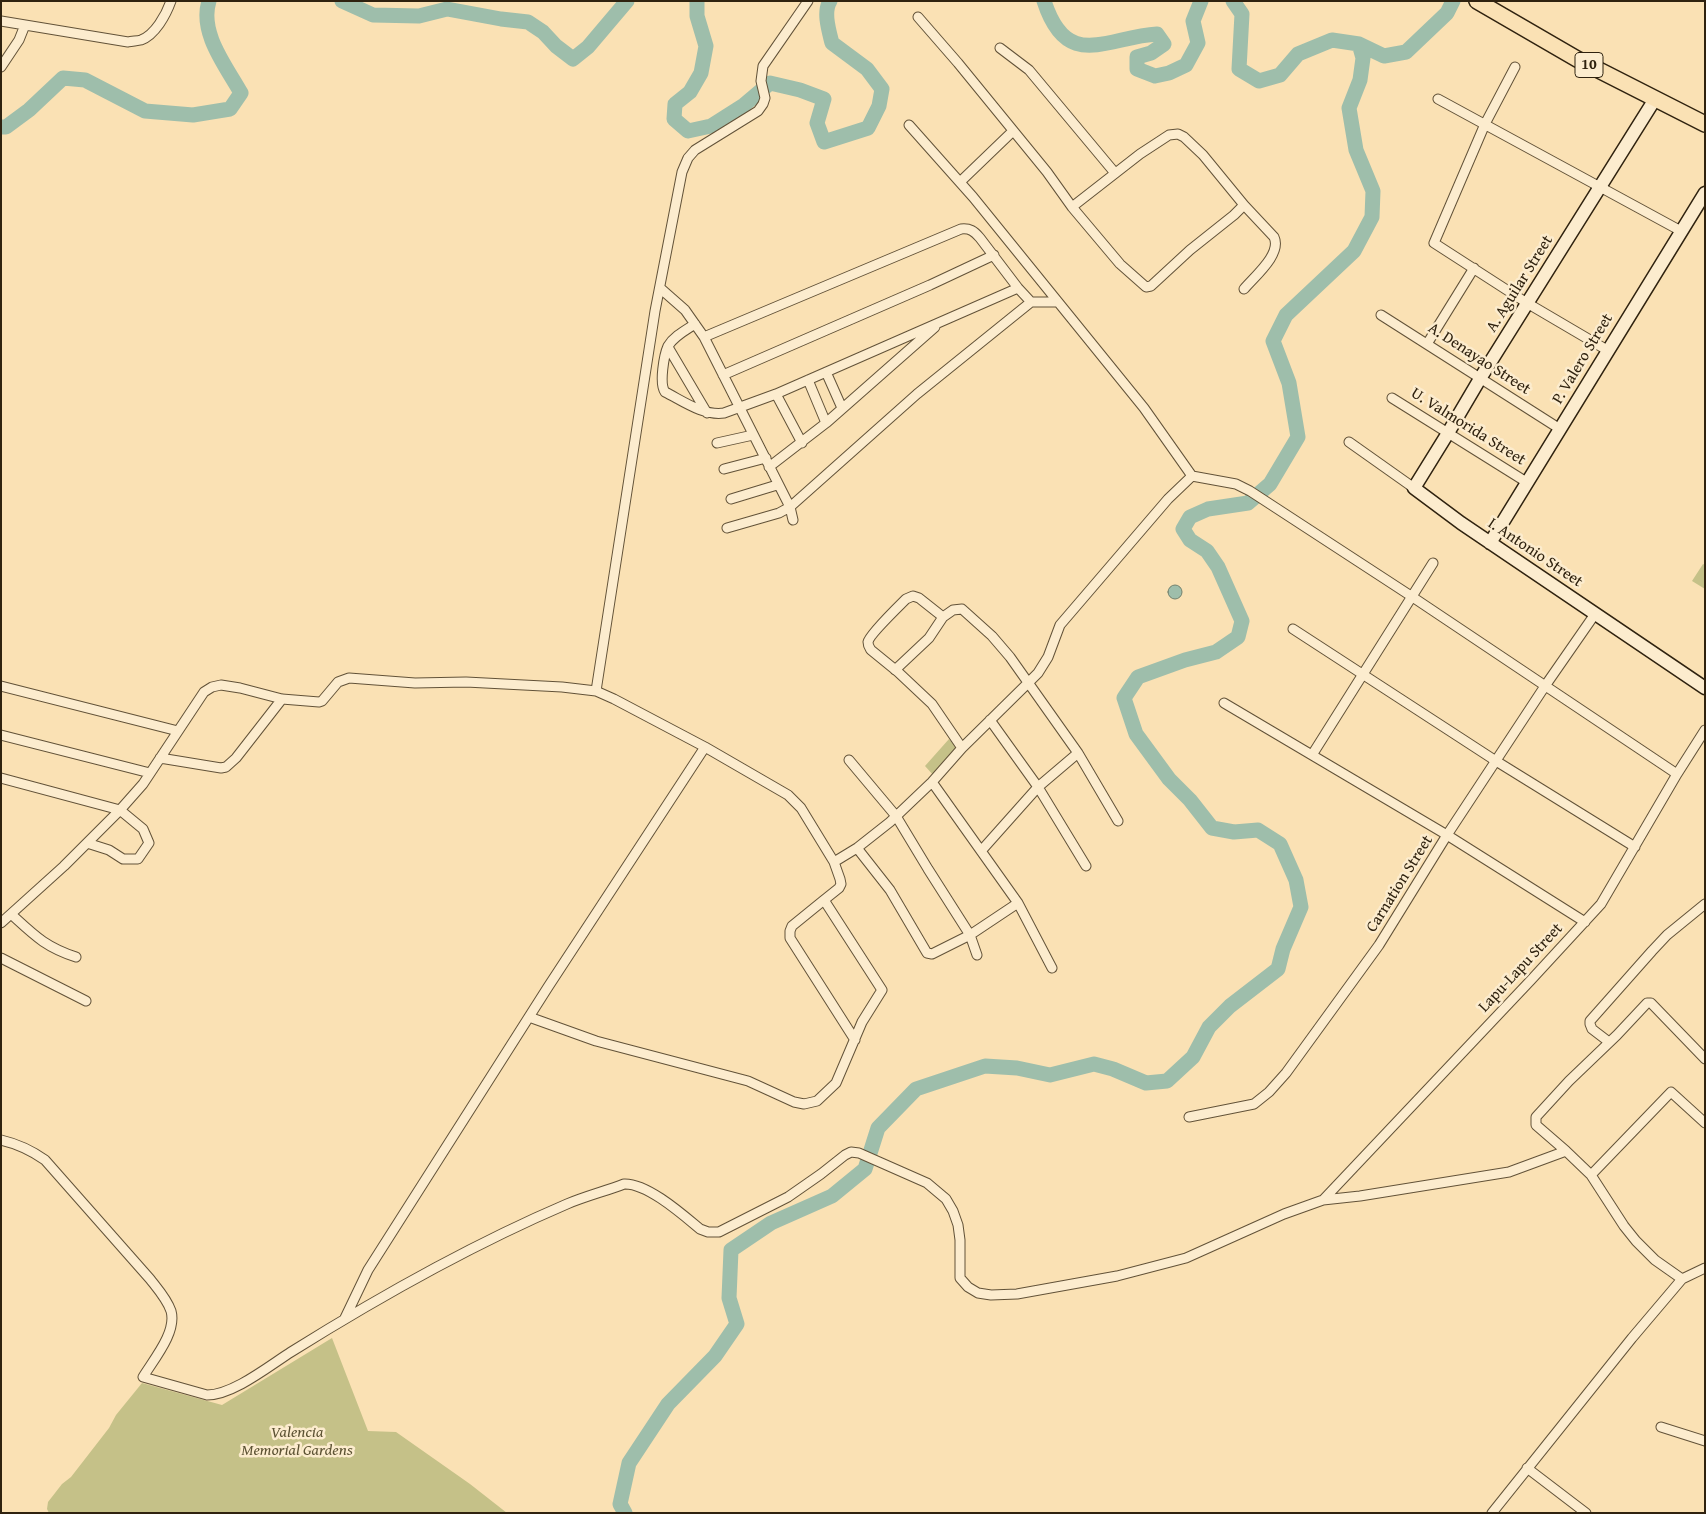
<!DOCTYPE html>
<html>
<head>
<meta charset="utf-8">
<style>
  body { margin:0 }
  #map { position:relative; width:1706px; height:1514px; overflow:hidden; background:#fae1b4; font-family:"Gentium Book Plus",serif }
  canvas { display:block }
  .frame { position:absolute; inset:0; border:2px solid #2f220f; pointer-events:none }
</style>
</head>
<body>
<div id="map">
<canvas width="1706" height="1514"></canvas>
<div class="frame"></div>
</div>
<script>
const g = document.querySelector('canvas').getContext('2d');
g.lineJoin = 'round';
function fill(path, color) {
  g.fillStyle = color;
  g.fill(path, 'evenodd');
}
function trace(path, color, width, dash) {
  g.strokeStyle = color;
  g.lineWidth = width;
  g.lineCap = dash ? 'butt' : 'round';
  g.setLineDash(dash || []);
  g.stroke(path);
}
function label(font, color, halo, rows, align = 'center') {
  g.font = font + ' "Gentium Book Plus",serif';
  g.lineWidth = 5;
  g.setLineDash([]);
  g.textBaseline = 'middle';
  g.strokeStyle = halo;
  g.fillStyle = color;
  for (const [text, x, y, turn = 0] of rows) {
    g.save();
    g.translate(x, y);
    g.rotate((+turn || 0) * Math.PI / 180);
    g.textAlign = isNaN(turn) ? turn : align;
    if (halo) g.strokeText(text, 0, 0);
    g.fillText(text, 0, 0);
    g.restore();
  }
}
fill(new Path2D(`
  M1703 564 1705 565V589L1692 581Z
  M949 739 958 749 934 776 925 766Z
  M332 1338 368 1431 396 1432 470 1484 507 1513H49L47 1509 48 1502 62 1484 71 1477 109 1428 116 1415 142 1383 222 1405Z`), '#c5c188');
const water = new Path2D(`
  M1168 592a7 7 0 1 1 14 0a7 7 0 1 1-14 0Z`);
fill(water, '#9ebeab');
trace(water, '#72806d', 1);
trace(new Path2D(`
  M342 1 373 15 419 16 447 9 501 19 528 22 543 32 556 46 573 59 588 47 627 1
  M697 1V16L706 46 701 73 690 92 675 104 674 119 688 131 711 126 744 105 770 83 800 90 824 99 817 123 824 142 868 128 879 106 882 89 867 69 832 43C829 31 823 12 830 1
  M1044 1C1067 72 1106 37 1157 34L1164 44 1151 53 1137 57V69L1155 76 1169 73 1186 65 1198 43 1193 21 1201 1
  M1233 1 1242 14 1239 69 1259 81 1280 75 1298 54 1332 40 1359 44 1384 56 1406 52 1447 13 1453 1
  M1 127H6L29 110 63 78 85 80 145 111 193 115 230 109 241 93C226 66 199 33 209 1
  M625 1513 620 1504 629 1463 668 1404 715 1356 737 1324 729 1298 731 1250 771 1223 832 1196 865 1169 878 1128 916 1089 985 1066 1017 1068 1050 1075 1094 1064 1113 1069 1146 1083 1167 1081 1193 1057 1209 1027 1230 1006 1278 969 1283 949 1301 907 1296 880 1280 844 1258 830 1234 832 1212 828 1190 800 1169 779 1136 734 1124 698 1138 677 1185 660 1216 652 1238 637 1242 621 1218 567 1207 551 1190 540 1183 529 1190 517 1208 509 1248 503 1270 484 1298 437 1289 383 1273 341 1286 315 1354 251 1372 217 1373 191 1356 150 1349 108 1360 80 1363 58 1359 44`), '#9ebeab', 15);
const street = new Path2D(`
  M918 17 958 63 1047 172 1072 207 1120 264 1146 287 1151 286 1190 250 1234 215 1244 205 1274 237C1282 254 1255 276 1244 289
  M1 21 128 42C132 41 137 41 141 40 155 35 166 15 171 1
  M1000 48 1029 70 1115 173
  M1 67 19 40 25 25
  M1515 67 1485 124 1434 243 1527 303 1607 350
  M1438 99 1681 231
  M909 125 973 197 1144 408 1192 476 1236 484 1250 491 1411 596 1677 774
  M960 182 1013 131
  M1072 207 1140 154 1169 135 1178 134 1184 137 1203 155 1244 205
  M660 288 685 310 704 337 790 507 793 520
  M1381 315 1560 429
  M695 324C686 330 674 336 668 346 664 355 659 384 665 392 683 401 703 416 724 413L776 394 1018 288
  M704 337 961 229C970 228 974 231 980 238L1018 288 1031 302
  M1427 344 1474 268
  M668 347 707 413
  M826 372 842 408
  M723 375 930 285 994 255
  M808 380 826 423
  M776 394 802 443
  M1392 398 1528 483
  M1349 442 1414 488
  M717 443 753 435
  M769 467 826 423 935 327
  M724 469 766 458
  M731 499 777 485
  M727 528 779 513 790 507 917 394 1031 302H1058
  M1293 629 1496 761 1635 847
  M895 670 929 638 943 617
  M1 686 178 731
  M596 691 655 311 682 172 688 158 695 150 758 111 763 104 765 98 761 81 763 66 808 1
  M1224 703 1447 835 1585 922
  M990 720 1038 787 1086 866
  M1 735 150 773
  M962 748 932 704 898 672 871 650C869 647 868 646 868 642 869 635 899 606 906 599L913 596 919 598 943 617 953 610 962 609 992 636 1010 657 1078 753 1038 787 981 851
  M1078 753 1118 821
  M1312 755 1433 563
  M160 758 221 768 226 767 236 758 282 699
  M849 760 896 816 928 869 970 935 977 955
  M1 778 120 810 143 829 149 843 138 859H123L109 850 87 843
  M932 782 1018 903 1052 968
  M857 848 890 890 927 953 932 954 970 935 1018 903
  M834 862 857 848 890 822 932 782 962 748 1028 683 1038 673 1048 657 1060 625 1168 499 1192 476
  M824 900 792 926 790 931V938L855 1040
  M11 914C34 935 45 947 76 957
  M1 923 64 866 120 810 143 784 204 692 212 687 221 685 240 688 282 699 319 702 322 701 338 682 349 678 415 683 466 682 562 687 596 691 614 699 705 747 788 795 801 808 834 862 840 879 841 884 839 888 824 900 882 990 862 1022 836 1083 817 1101 804 1104 794 1102 748 1081 596 1041 529 1017
  M1 958 86 1001
  M1609 1042 1592 1029 1590 1024V1021L1652 951 1667 935 1705 904
  M1189 1117 1254 1104 1269 1092 1286 1073 1379 945 1447 835 1545 686 1595 614
  M1 1140C18 1144 31 1150 45 1160L150 1279C157 1288 167 1299 171 1311 177 1332 154 1359 143 1377L207 1395C233 1395 269 1366 291 1352 379 1297 471 1245 567 1204 586 1196 606 1191 624 1184 647 1183 682 1214 700 1229L708 1232H719L788 1197 821 1174 845 1155 851 1152 859 1153 927 1183 946 1199 953 1211 958 1225 960 1240V1278L968 1287 978 1293 991 1295 1017 1294 1117 1276 1186 1258 1284 1214 1323 1200 1360 1196 1509 1172 1566 1151 1591 1175 1624 1226 1636 1241 1655 1260 1682 1279 1705 1268
  M1566 1151 1536 1125V1117L1569 1081 1617 1035 1647 1003H1651L1705 1059
  M1591 1175 1671 1092 1705 1123
  M1323 1200 1531 980 1601 904 1677 774 1705 730
  M345 1318 368 1270 548 987 705 747
  M1661 1427 1705 1441
  M1527 1468 1586 1513
  M1492 1513 1632 1338 1682 1279`);
const secondary = new Path2D(`
  M1655 99 1481 377 1448 433 1414 488 1461 523 1705 688
  M1490 543 1705 193`);
const highway = new Path2D(`
  M1477 1 1577 59 1705 124`);
trace(street, '#625238', 11);
trace(secondary, '#2f220f', 15);
trace(highway, '#2f220f', 18);
trace(street, '#fcecce', 9);
trace(secondary, '#fcecce', 12);
trace(highway, '#fae1b4', 15);
for (const [x, y, w] of [
  [1589,65,28]
]) {
  const box = new Path2D();
  box.roundRect(x - w / 2, y - 12.5, w, 25, 4);
  g.fillStyle = '#fcecce';
  g.fill(box);
  trace(box, '#2f220f', 1);
}
label('bold 15px', '#2f220f', null, [
  ["10",1589,65]
]);
label('16px', '#2f220f', '#fcecce', [
  ["A. Aguilar Street",1520,284,-58],
  ["A. Denayao Street",1479,359,33],
  ["P. Valero Street",1583,359,-59],
  ["U. Valmorida Street",1468,427,32],
  ["I. Antonio Street",1535,553,34],
  ["Carnation Street",1400,884,-58],
  ["Lapu-Lapu Street",1521,968,-47]
]);
label('italic 16px', '#5c5233', '#fcecce', [
  ["Valencia",297,1433],
  ["Memorial Gardens",297,1451]
]);
</script>
</body>
</html>
